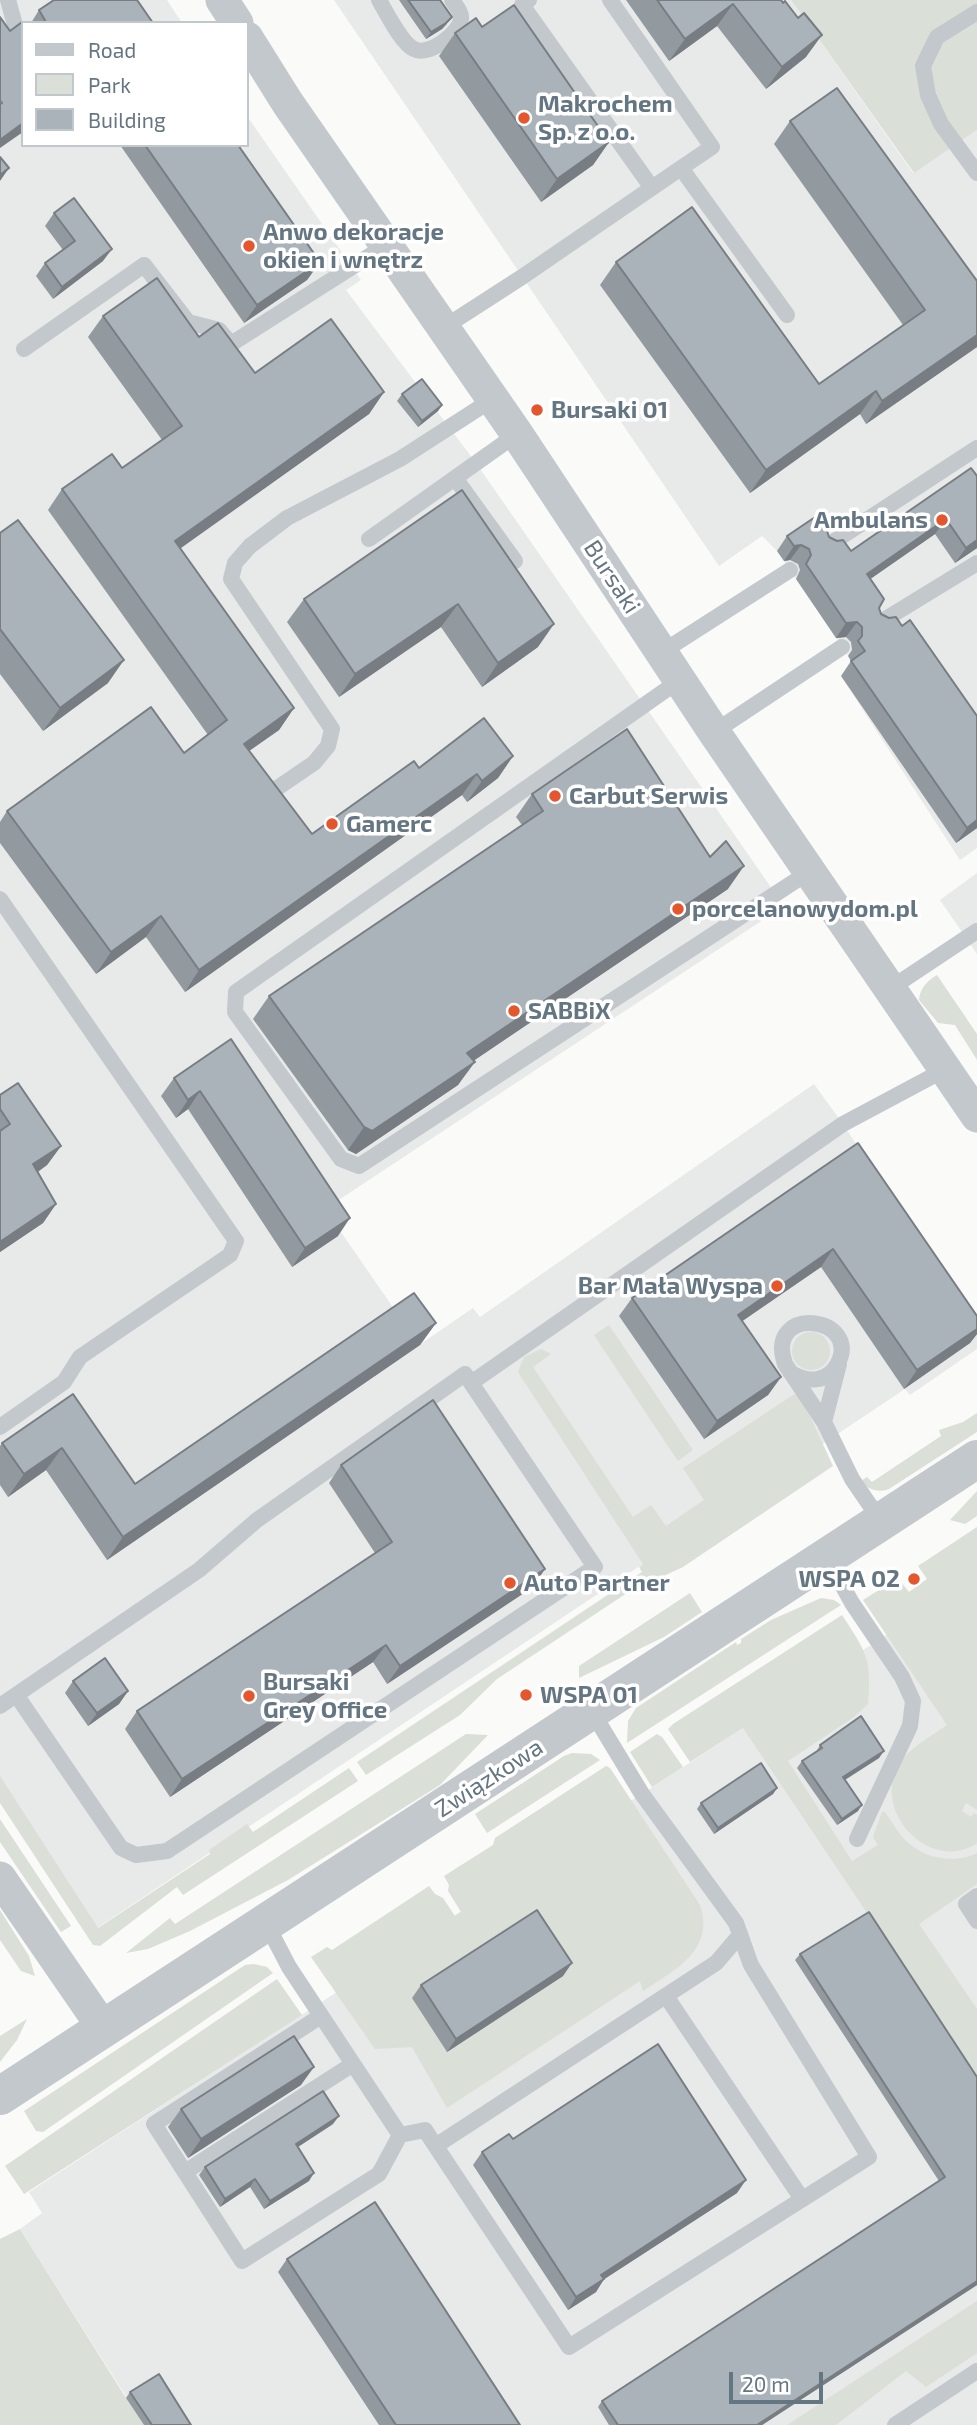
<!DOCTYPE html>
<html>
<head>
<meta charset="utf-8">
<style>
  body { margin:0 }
  #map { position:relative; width:977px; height:2425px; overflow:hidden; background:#fafaf8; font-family:"Exo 2",sans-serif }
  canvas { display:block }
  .legend { position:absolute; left:21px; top:21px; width:228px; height:126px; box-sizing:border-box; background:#fff; border:2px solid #c1c8cd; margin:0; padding:9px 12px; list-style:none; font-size:21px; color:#657683 }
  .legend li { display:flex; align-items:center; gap:14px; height:35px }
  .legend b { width:35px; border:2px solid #c1c8cd }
  .scale { position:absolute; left:729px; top:2372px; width:94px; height:32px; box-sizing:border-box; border:4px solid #657683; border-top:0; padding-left:9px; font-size:21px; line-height:24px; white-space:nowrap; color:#657683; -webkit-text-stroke:5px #fff; paint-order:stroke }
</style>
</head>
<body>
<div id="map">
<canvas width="977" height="2425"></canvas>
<ul class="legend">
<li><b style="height:9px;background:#c3c8cc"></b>Road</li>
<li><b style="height:19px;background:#dadfd7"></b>Park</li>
<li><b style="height:19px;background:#aab3b9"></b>Building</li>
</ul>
<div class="scale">20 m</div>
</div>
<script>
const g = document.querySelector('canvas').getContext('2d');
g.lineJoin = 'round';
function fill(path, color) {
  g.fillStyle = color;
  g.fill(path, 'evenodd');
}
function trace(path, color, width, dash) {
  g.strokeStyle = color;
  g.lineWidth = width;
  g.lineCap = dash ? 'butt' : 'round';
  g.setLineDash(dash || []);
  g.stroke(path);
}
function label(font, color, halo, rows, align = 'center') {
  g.font = font + ' "Exo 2",sans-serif';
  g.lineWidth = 7;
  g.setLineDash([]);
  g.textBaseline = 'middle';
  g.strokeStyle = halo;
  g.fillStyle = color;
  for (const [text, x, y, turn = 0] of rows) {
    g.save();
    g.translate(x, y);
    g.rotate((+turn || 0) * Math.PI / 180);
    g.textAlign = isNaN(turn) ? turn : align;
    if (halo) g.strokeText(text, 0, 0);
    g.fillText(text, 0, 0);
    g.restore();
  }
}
fill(new Path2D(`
  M0 0H167L182 23H23V145H247V116L361 280 346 290 476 463 784 906 325 1209 419 1345 473 1308 480 1317 814 1084 843 1124 977 1329V1349L910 1395 905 1389 97 1928 0 1796Z
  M334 0H791L913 173 977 130V848L960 860 841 676 855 666 777 551 762 536 719 566Z
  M977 873V954L940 900Z
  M977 1576V2425H144L20 2229 42 2213 29 2192Z`), '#e8e9e9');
fill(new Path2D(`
  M791 0H977V130L914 173Z
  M937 975 977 1034V1060L955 1025 938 1023 919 1000C920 988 927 981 937 975Z
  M609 1325 693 1450 678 1461 594 1335Z
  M792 1351a19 19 0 1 1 38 0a19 19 0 1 1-38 0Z
  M541 1349 551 1354 533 1367 633 1517 651 1505 666 1526 704 1500 683 1468 796 1393 808 1412 833 1466 683 1567 627 1593 497 1679 460 1715 366 1775 357 1762 642 1572 639 1567 643 1564 518 1372 524 1357Z
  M977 1413V1432L889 1489C878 1493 868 1490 861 1481L867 1477 872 1482 941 1436 939 1430 963 1422Z
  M977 1491V1516L965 1524 950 1520Z
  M977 1527V1810L966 1803 962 1811 971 1817 974 1813 977 1815V1843C932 1874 872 1813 898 1767 908 1748 930 1737 947 1725L863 1600 898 1578 909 1592 927 1579 918 1566Z
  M690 1593 702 1612 664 1637 579 1678V1666Z
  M821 1598 834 1600 841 1605 627 1743 628 1721 636 1708 736 1642 737 1645 741 1643V1639L771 1620Z
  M842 1615C866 1652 872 1658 868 1704L854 1717 788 1761 852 1861 878 1845 873 1837 882 1812 884 1811C891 1820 897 1831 904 1839 922 1858 954 1865 977 1853V1884L919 1924 977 2009V2077L743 1728 690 1762 668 1729 673 1724Z
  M466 1734 488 1735 440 1785 288 1880 190 1931 148 1949 126 1953 170 1918 175 1924Z
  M657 1734 662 1737 683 1767 652 1787 630 1752Z
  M572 1753 591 1754 600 1760 487 1833 475 1814 564 1756Z
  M606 1766 610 1768 700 1905C715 1949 676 1970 643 1991L640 1981 447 2108 412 2047 375 2049 311 1957 327 1947 332 1950 429 1886 435 1894 443 1898 455 1916 461 1912 448 1891 449 1885 444 1876 493 1845 495 1838Z
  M349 1768 358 1781 183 1895 177 1887 100 1946 93 1945 0 1803V1776L98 1928 210 1854 209 1850 247 1824 253 1832Z
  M0 1819 71 1926 61 1932 0 1842Z
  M0 1910 29 1956 35 1976 21 1971 0 1940Z
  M254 1964 267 1967 273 1973 43 2132 36 2131 24 2111 245 1965Z
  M277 1979 302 2015 24 2194 5 2166Z
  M27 2019 17 2040 0 2062V2036Z
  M20 2229 126 2398 144 2425H0V2239Z
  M977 2301V2353L926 2387 906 2371 836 2425H787Z`), '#dadfd7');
trace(new Path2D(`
  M8 0 17 32 23 40
  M379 0C386 12 402 44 414 49 428 57 459 34 461 19 462 12 455 5 452 0
  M529 0 522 5 652 188
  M610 0 712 147 681 168
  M977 12 937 37 923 66 928 95 941 124 977 173
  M443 328 522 277 681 168 787 315
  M24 349 144 265 188 322 219 330 231 344 385 246
  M455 478 515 561
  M369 539 517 434
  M827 546 977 448
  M879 623 977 563
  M662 652 790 570
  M680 680 236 992 235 1012 341 1159 359 1166 809 872
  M714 732 842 647
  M267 795 314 763 328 746 332 729 231 579 235 563 250 546 287 518 400 459 493 399
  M0 899 236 1241 230 1255 80 1357 64 1382 0 1427
  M891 988 977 931
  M790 1372C806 1383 827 1383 837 1365 864 1316 764 1303 785 1364L824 1422 852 1479 880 1520
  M471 1383 843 1124 946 1069
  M824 1422 839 1364
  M826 1556 852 1603 902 1677 913 1701 910 1726 857 1839
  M0 1706 199 1570 257 1520 465 1374 595 1567 167 1851 136 1855 121 1848 17 1696
  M977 1896 966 1904 977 1921
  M266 1923 289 1967 400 2135 425 2130 569 2347 869 2157 751 1965 736 1923 642 1794 591 1710
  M666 1996 802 2199
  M321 2016 154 2124 242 2261 379 2174 400 2135
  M437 2145 716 1963 740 1935
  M185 2172 353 2064
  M895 2425 977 2371`), '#c3c8cc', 16);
trace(new Path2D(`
  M222 0 237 23
  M247 38 287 102 517 434 714 732 977 1116
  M0 1878 104 2029`), '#c3c8cc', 33);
trace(new Path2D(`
  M0 2096 977 1459`), '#c3c8cc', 38);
fill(new Path2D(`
  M399 0H440L447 24 442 29 426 39Z
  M626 0H781L806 57 766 89 717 26 669 61Z
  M39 10 153 23H31Z
  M482 27 609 142 593 165 541 202 439 56 455 33Z
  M790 121 977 281V347L866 424 860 414 750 493 600 285 616 262 819 384 903 325 774 144Z
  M120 145H238L320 262 307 280 244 323Z
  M54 213 103 261 53 299 36 276 45 263 63 250 45 226Z
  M103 316 199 337 255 373 384 392 369 414 180 548 294 708 279 730 249 751 312 834 419 768 513 756 498 778 467 802 462 795 185 992 146 937 96 974 0 843V822L7 811 184 753 208 735 48 510 62 489 122 468 162 440 88 337Z
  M402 394 442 405 438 411 418 427 397 401Z
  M977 476V548L955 563 935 534 870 579 881 614 902 626 977 716V828L956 843 841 676 851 661 848 656 852 650 851 642 846 637 836 638 796 579 800 570 798 564 790 560 784 561 777 551 787 536 827 531 829 537 851 551Z
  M462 490 538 647 482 687 441 627 339 697 287 622 304 599Z
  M0 533 108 683 43 731 0 674Z
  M532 794 728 889 473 1061 458 1085 356 1154 348 1150 253 1019 269 996 522 825 516 817Z
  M231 1039 338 1236 292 1267 188 1109 176 1118 161 1096 174 1078Z
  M0 1095 61 1146 47 1165 38 1172 56 1204 43 1223 0 1252Z
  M858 1143 977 1316V1334L970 1343 904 1389 821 1267 742 1321 781 1377 768 1395 704 1439 619 1316 632 1298Z
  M436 1323 420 1345 107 1560 46 1470 8 1497 0 1485V1446L2 1443 73 1394 135 1484Z
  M341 1465 533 1587 387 1684 373 1662 170 1797 125 1729 137 1711 375 1553 329 1483Z
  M73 1681 128 1691 119 1704 88 1726 65 1693Z
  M820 1745 879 1758 845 1780 858 1811 837 1825 797 1768 802 1761 816 1752Z
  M777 1788 773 1794 714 1834 697 1809 701 1803Z
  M800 1954 977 2077V2285L762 2425H609L598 2407 602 2401 939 2181 795 1960Z
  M563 1976 447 2052 412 1998 421 1985Z
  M301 2085 188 2158 168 2127 181 2109Z
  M333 2124 298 2147 309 2181 264 2209 250 2187 220 2207 199 2175 205 2167Z
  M513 2139 737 2193 604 2279 596 2292 568 2310 473 2165 482 2152Z
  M287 2259 520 2425H379L278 2272Z
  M130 2392 191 2425H144L126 2398Z`), '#929a9f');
fill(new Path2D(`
  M733 4 717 26 669 61 685 39Z
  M452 17 442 29 426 39 431 32Z
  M822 35 806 57 766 89 782 67Z
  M23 123V132L0 148V140Z
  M609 142 593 165 541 202 557 179Z
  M9 168 0 181V175Z
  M112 249 103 261 53 299 62 287Z
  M320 262 307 280 244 323 257 305Z
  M977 335V347L866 424 882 401Z
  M876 391 860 414 750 493 766 470Z
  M384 392 369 414 160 563 175 541Z
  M442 405 438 411 418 427 422 421Z
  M946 519 935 534 856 589 867 574Z
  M977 540V548L955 563 966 548Z
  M801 545 790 560 784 561 794 546Z
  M458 604 441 627 339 697 355 674Z
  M857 622 846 637 836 638 846 623Z
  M554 624 538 647 482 687 498 663Z
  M124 660 108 683 43 731 60 708Z
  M294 708 279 730 229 765 244 744Z
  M513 756 498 778 467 802 482 781Z
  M477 774 462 795 185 992 199 970Z
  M977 820V828L956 843 967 828Z
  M744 866 728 889 451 1076 467 1053Z
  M161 916 146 937 96 974 111 952Z
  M475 1062 458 1085 356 1154 348 1150 364 1127Z
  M200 1091 188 1109 176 1118 188 1100Z
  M61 1146 47 1165 20 1184 33 1164Z
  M56 1204 43 1223 0 1252V1242Z
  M350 1218 338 1236 292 1267 305 1248Z
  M833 1249 821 1267 725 1333 738 1315Z
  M436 1323 420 1345 107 1560 123 1537Z
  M977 1329V1334L970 1343 904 1389 917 1370Z
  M781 1377 768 1395 704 1439 717 1421Z
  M62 1448 46 1470 8 1497 24 1474Z
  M545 1569 533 1587 387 1684 400 1666Z
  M386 1645 373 1662 170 1797 182 1779Z
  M128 1691 119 1704 88 1726 97 1713Z
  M884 1751 879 1758 838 1784 843 1777Z
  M777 1788 773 1794 714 1834 718 1828Z
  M862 1805 858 1811 837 1825 842 1819Z
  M572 1963 563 1976 447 2052 456 2039Z
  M314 2067 301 2085 188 2158 201 2139Z
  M339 2116 333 2124 290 2152 296 2144Z
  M314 2173 309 2181 264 2209 270 2201Z
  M255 2179 250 2187 220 2207 225 2199Z
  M746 2180 737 2193 603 2280 604 2279 596 2292 568 2310 576 2297 601 2275Z
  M977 2281V2285L762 2425H757Z`), '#777d82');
const building = new Path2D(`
  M54 0H137L153 23H45L46 22 39 10Z
  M408 0H440L452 17 446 23 431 32Z
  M657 0H781L783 3 785 1 798 18 804 13 822 35 782 67 733 4 685 39Z
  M514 5 609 142 557 179 455 33 476 18 482 27Z
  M0 17 10 31 22 22 23 23V123L0 140V104L2 103 0 101Z
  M837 88 977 281V335L882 401 876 391 766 470 616 262 692 207 819 384 925 310 790 121Z
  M145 145H238L320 262 257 305Z
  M0 157 9 168 0 175Z
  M74 198 112 249 62 287 45 263 75 241 54 213Z
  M157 278 199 337 218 323 255 373 331 319 384 392 175 541 294 708 244 744 312 834 414 761 419 768 484 718 513 756 482 781 477 774 199 970 161 916 111 952 7 811 151 707 184 753 227 720 62 489 112 454 122 468 182 426 103 316Z
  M422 379 442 405 422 421 402 394Z
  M971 468 977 476V540L966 548 946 519 867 574 884 599 879 608 881 614 889 618 896 617 902 626 910 620 977 716V820L967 828 851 661 865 651 858 641 862 636V627L857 622 846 623 806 564 811 555 809 549 801 545 794 546 787 536 824 511 832 522 827 531 829 537 837 541 843 540 851 551Z
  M462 490 554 624 498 663 458 604 355 674 304 599Z
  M18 520 124 660 60 708 0 629V533Z
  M627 729 710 857 726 841 744 866 467 1053 475 1062 372 1131 364 1127 269 996 543 811 532 794Z
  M231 1039 350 1218 305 1248 200 1091 188 1100 174 1078Z
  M18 1083 61 1146 33 1164 56 1204 0 1242V1131L10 1124 0 1109V1095Z
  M858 1143 977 1316V1329L917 1370 833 1249 738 1315 781 1377 717 1421 632 1298Z
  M414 1293 436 1323 123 1537 62 1448 24 1474 2 1443 73 1394 135 1484Z
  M433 1400 545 1569 400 1666 386 1645 182 1779 137 1711 392 1542 341 1465Z
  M105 1658 128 1691 97 1713 73 1681Z
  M861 1716 884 1751 843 1777 862 1805 842 1819 802 1761 822 1748 820 1745Z
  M761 1763 777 1788 718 1828 701 1803Z
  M537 1910 572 1963 456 2039 421 1985Z
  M869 1912 977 2077V2281L757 2425H618L602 2401 945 2177 800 1954Z
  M294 2036 314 2067 201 2139 181 2109Z
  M658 2044 746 2180 601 2275 604 2279 576 2297 482 2152 509 2134 513 2139Z
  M323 2091 339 2116 296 2144 314 2173 270 2201 255 2179 225 2199 205 2167Z
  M375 2202 520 2425H396L287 2259Z
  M159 2374 191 2425H152L130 2392Z`);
fill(building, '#aab3b9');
trace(building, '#777d82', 2);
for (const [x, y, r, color] of [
  [524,118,7,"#e4572e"],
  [249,246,7,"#e4572e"],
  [537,410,7,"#e4572e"],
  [942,520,7,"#e4572e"],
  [555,796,7,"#e4572e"],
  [332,824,7,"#e4572e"],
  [678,909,7,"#e4572e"],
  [514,1011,7,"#e4572e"],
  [777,1286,7,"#e4572e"],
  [914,1579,7,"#e4572e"],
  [510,1583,7,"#e4572e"],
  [526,1695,7,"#e4572e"],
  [249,1696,7,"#e4572e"]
]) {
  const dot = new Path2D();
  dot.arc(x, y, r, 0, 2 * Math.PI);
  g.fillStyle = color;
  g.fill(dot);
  trace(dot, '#fff', 2.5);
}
label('bold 24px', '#657683', '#fff', [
  ["Makrochem",538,104],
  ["Sp. z o.o.",538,132],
  ["Anwo dekoracje",263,232],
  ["okien i wnętrz",263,260],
  ["Bursaki 01",551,410],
  ["Ambulans",928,520,"right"],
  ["Carbut Serwis",569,796],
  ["Gamerc",346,824],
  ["porcelanowydom.pl",692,909],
  ["SABBiX",528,1011],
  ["Bar Mała Wyspa",763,1286,"right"],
  ["WSPA 02",900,1579,"right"],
  ["Auto Partner",524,1583],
  ["Bursaki",263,1682],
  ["Grey Office",263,1710],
  ["WSPA 01",540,1695]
], 'left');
label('24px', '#657683', '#fff', [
  ["Bursaki",612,577,57],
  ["Związkowa",489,1778,-33]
]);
</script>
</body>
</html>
